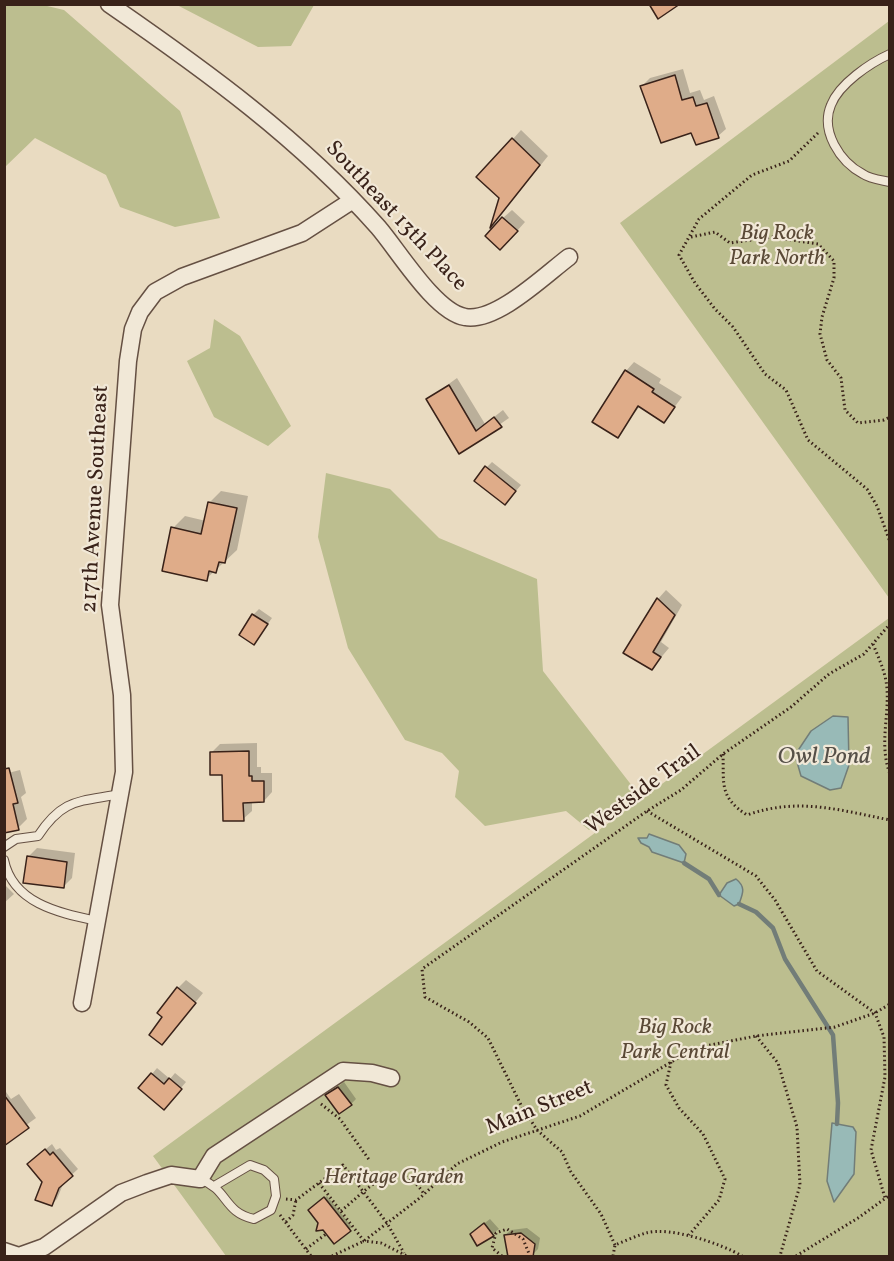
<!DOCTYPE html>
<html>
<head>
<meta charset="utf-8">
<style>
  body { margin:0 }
  #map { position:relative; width:894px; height:1261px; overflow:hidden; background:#e9dbc1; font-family:Vollkorn,serif }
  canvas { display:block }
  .frame { position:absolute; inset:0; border:6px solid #392219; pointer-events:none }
</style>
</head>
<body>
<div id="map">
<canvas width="894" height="1261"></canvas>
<div class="frame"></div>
</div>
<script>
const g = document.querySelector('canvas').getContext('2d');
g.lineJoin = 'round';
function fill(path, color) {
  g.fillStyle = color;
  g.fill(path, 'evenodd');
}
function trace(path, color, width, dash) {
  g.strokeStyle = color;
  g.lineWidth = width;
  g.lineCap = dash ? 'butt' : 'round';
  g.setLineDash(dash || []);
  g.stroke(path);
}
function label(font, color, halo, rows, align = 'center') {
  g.font = font + ' Vollkorn,serif';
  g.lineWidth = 4.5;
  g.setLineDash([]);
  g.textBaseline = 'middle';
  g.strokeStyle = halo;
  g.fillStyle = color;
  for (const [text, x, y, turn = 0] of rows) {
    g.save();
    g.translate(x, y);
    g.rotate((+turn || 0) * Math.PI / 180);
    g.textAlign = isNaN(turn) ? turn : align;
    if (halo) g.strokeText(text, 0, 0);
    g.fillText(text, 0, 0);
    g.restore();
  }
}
fill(new Path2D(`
  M5 4 43 5 64 10 180 111 220 218 175 227 120 207 106 175 35 138 5 167Z
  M177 5H314L291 46 258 47Z
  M889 21V598L620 223Z
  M214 319 240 336 291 426 268 446 214 417 187 361 210 348Z
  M326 473 390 489 439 538 537 579 543 671 636 791 589 830 566 811 485 826 455 797 459 771 442 753 405 740 348 648 318 537Z
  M889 618V1256H226L153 1156Z`), '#bcbe8f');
const water = new Path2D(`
  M833 716 848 717 849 765 841 788 830 790 801 776 795 755 811 731Z
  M649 834 679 845 686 854 684 863 652 852 649 847 641 843 638 838H647Z
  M736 879C746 887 743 893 739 904L734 906 719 895 727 883Z
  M832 1123 853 1127 856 1132 854 1174 834 1202 827 1181Z`);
fill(water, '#98bab7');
trace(water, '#727d78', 1.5);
fill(new Path2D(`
  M683 69 690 93 700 90 704 100 714 96 726 129 718 136 692 131 642 86 650 78Z
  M521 130 548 156 499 217 513 139Z
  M512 210 525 222 509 240 503 218Z
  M634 362 661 379 659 383 682 397 664 421 640 406 617 436 626 371Z
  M457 378 485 424 503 410 509 418 460 452 428 399Z
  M492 462 521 485 510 498 487 467Z
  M221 491 248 496 237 550 206 579 173 528 185 516 206 521 209 503Z
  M666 590 682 605 661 642 669 648 652 668 625 652 658 599Z
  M259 609 272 618 254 643 253 615Z
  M257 743V767H261V773H272V792L264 801H252V811L243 819 211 753 220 744Z
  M20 770 26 793 21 797 27 819 18 828 4 774Z
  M37 848 75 853 72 878 63 887 28 857Z
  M4 884 14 894 4 903Z
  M186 980 203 993 162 1043 165 1017 178 988Z
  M157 1068 170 1079 175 1073 186 1082 169 1102 152 1074Z
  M344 1082 356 1099 351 1104 327 1095Z
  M6 1092 11 1099 19 1094 36 1118 4 1141Z
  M52 1144 56 1150 60 1148 78 1169 64 1182 57 1199 51 1205 35 1158Z
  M327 1196 352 1227 334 1242 312 1208Z
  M490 1219 499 1229 478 1244V1228Z
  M527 1228 540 1238 538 1249 532 1255 505 1235 511 1230Z`), '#0003');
trace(new Path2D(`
  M684 863 709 879 719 895
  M739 904 756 912 773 928 785 959 833 1035 838 1103 837 1124`), '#727d78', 4.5);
const building = new Path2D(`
  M649 4H680L658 19Z
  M675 75 682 100 693 97 696 106 707 103 719 138 696 145 691 133 661 143 640 86Z
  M512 138 540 165 490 228 499 198 476 177Z
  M502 217 518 231 500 250 485 236Z
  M625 370 654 389 652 392 675 407 664 423 638 406 618 438 592 422Z
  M449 385 476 431 494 417 502 427 459 454 426 399Z
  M485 466 516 491 505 505 474 481Z
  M208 502 237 508 225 563 219 562 216 573 209 571 207 581 162 571 171 527 201 534Z
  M657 598 675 615 653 652 661 657 652 670 623 653Z
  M252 614 268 624 254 645 239 635Z
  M249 751V776H252V781H264V802L243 803 244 821H223L222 775H210V752Z
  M9 768 18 803 13 804 19 830 4 833V769Z
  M27 856 67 862 64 888 23 883Z
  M177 987 196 1003 162 1045 149 1035 162 1017 157 1013Z
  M151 1073 164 1084 169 1078 182 1089 164 1110 138 1088Z
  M338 1087 352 1105 339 1114 325 1095Z
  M4 1095 29 1128 4 1146Z
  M45 1149 50 1155 53 1152 73 1176 59 1188 52 1206 35 1200 42 1182 27 1164Z
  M324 1197 351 1231 334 1244 323 1230 316 1231 318 1223 308 1210Z
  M484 1223 494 1236 477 1246 470 1234Z
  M521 1233 535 1244 533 1257H508L504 1235Z`);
fill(building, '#dfac89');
trace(building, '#392219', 1.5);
const lane = new Path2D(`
  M890 54C870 63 839 84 831 105 820 131 840 162 863 174 870 179 881 180 890 182
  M4 847 16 839 38 836C63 798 79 802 120 794
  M4 860C13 904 60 913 97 921
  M200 1179C229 1190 223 1212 254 1219L271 1210 276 1196 274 1179 264 1170 250 1165 216 1185`);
const street = new Path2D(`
  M109 4C206 71 300 139 378 227 398 250 435 312 465 317 496 323 545 275 569 257
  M82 1003 124 772 122 695 110 605 128 361 133 329 140 312 155 292 182 277 302 233 353 200
  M4 1251 19 1256 44 1247 121 1193 147 1183 171 1175 200 1179 214 1156 343 1071 372 1073 391 1078`);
trace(lane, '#655043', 10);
trace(street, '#655043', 19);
trace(new Path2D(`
  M818 133 789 161 752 175 699 219 679 255 695 283 715 309 733 327 765 374 786 390 808 440 867 489 877 506 890 542
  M691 237 715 232 730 243 772 237 818 244 834 261V278L822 317 820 334 827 360 841 378 845 410 858 423 884 420 890 417
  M873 644C879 659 886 673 887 689 889 718 879 745 890 774
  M723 754C724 784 719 797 747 815 798 797 839 810 890 820
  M647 811 756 876 775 900 817 971 875 1013 884 1037 885 1077 871 1150 885 1198
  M756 1036 778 1063 797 1127 800 1185 780 1256
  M671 1062 666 1085 679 1108 703 1134 725 1179 719 1200 689 1235
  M321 1104 340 1119 370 1161
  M319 1183 364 1241 381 1243 407 1256
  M286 1199 296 1200 343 1165 387 1223 404 1253
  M341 1211C367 1190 397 1152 424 1194
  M280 1215 311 1256
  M286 1222 293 1215 296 1200
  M615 1245 601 1214 571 1172 562 1152 537 1130 521 1105 488 1038 469 1022 425 997 422 969 647 811 681 790 723 754 791 707 829 674 864 654 890 624
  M306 1249 326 1234
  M332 1256 364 1241 421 1197 457 1164 502 1142 580 1116 695 1048 756 1036 835 1027 875 1013 890 1004
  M502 1256 492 1248 496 1233 507 1229 523 1239 530 1256
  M613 1256 615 1245C625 1241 636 1236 646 1233 670 1226 722 1244 742 1256
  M796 1256 858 1218 890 1195`), '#392219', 3, [1.5, 3]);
trace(lane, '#f1e8d7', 8);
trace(street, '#f1e8d7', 16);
label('22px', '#392219', '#f1e8d7', [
  ["Southeast 13th Place",395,217,47],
  ["217th Avenue Southeast",97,499,-87],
  ["Westside Trail",644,791,-36],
  ["Main Street",540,1109,-22]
]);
label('italic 22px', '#5a4936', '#f1e8d7', [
  ["Big Rock",777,235],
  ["Park North",777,260],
  ["Big Rock",675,1029],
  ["Park Central",675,1054],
  ["Heritage Garden",394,1179]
]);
label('italic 24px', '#565048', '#f1e8d7', [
  ["Owl Pond",824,759]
]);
</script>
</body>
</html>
